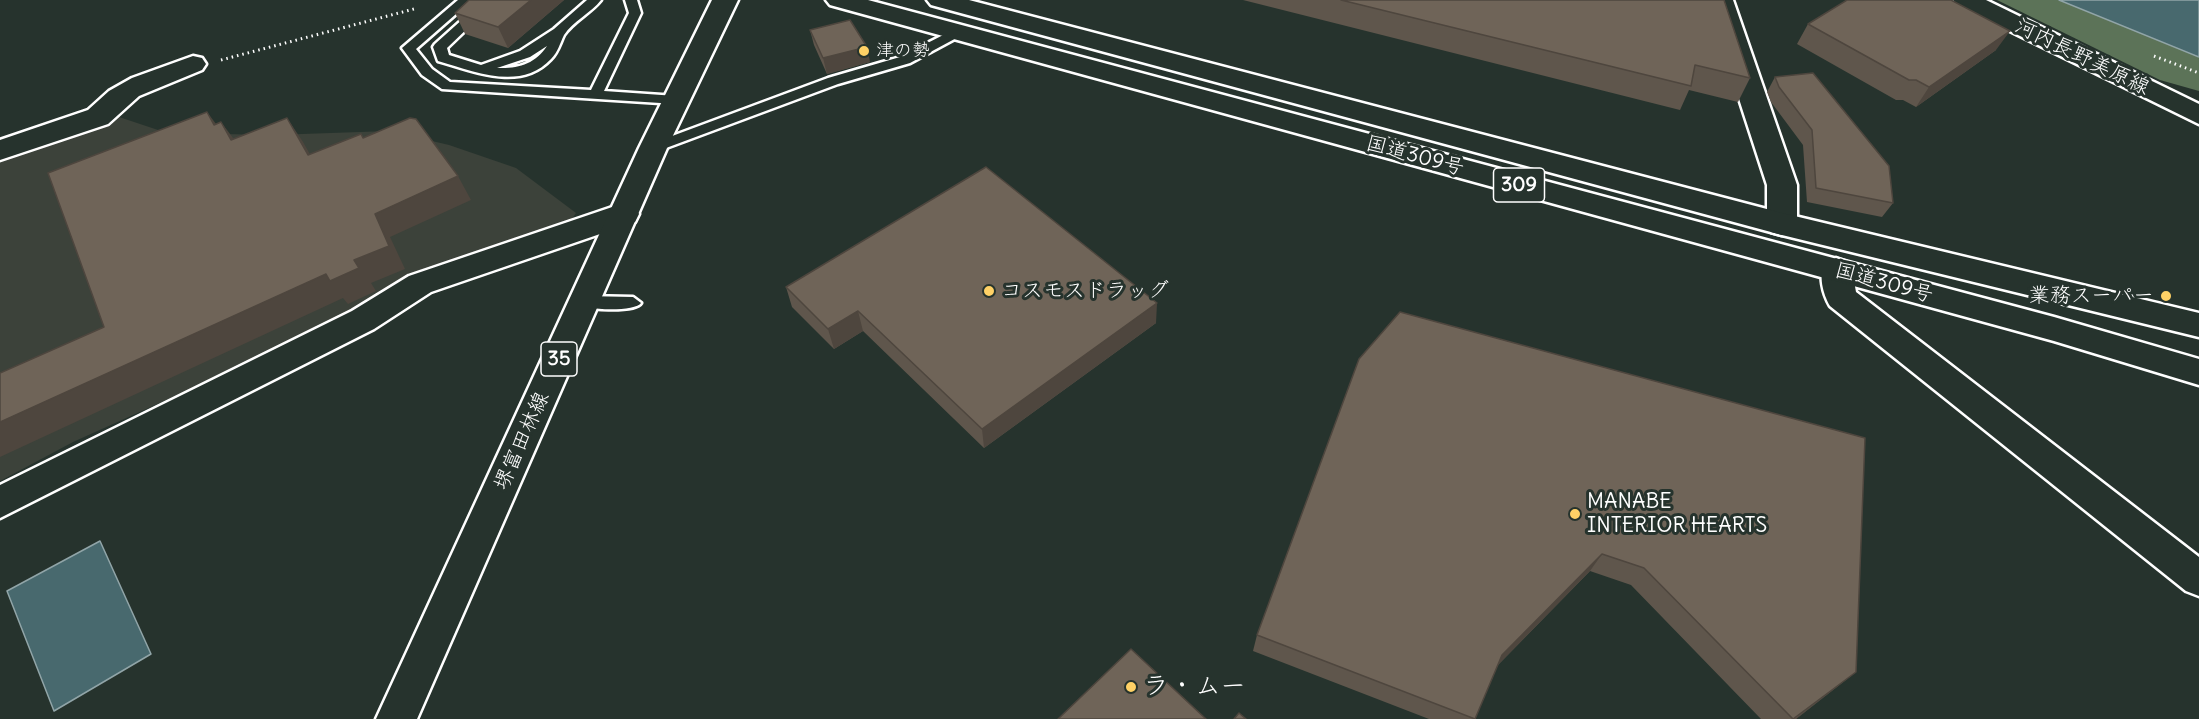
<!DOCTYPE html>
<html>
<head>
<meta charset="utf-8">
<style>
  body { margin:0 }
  canvas { display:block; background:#26332d }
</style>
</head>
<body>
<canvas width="2199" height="719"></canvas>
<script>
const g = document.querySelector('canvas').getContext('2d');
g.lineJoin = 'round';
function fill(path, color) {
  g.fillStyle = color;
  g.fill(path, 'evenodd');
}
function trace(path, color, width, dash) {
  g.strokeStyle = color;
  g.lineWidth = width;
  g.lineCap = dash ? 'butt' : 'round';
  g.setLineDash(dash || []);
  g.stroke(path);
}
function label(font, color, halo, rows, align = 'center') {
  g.font = font + ' Delius,"Klee One",sans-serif';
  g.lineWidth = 6;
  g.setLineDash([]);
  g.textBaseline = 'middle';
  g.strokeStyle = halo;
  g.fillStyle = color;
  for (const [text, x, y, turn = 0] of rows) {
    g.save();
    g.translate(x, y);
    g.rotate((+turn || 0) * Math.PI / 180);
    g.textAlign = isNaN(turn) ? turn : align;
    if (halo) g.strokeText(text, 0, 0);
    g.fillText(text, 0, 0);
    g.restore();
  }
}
fill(new Path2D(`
  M116 116 167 133 274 135 389 131 449 145 516 168 576 213 569 223 415 274 337 323 73 442 0 481V157Z`), '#3c423a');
fill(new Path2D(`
  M1997 0H2199V91L2160 80Z`), '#5c7358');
const water = new Path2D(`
  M2059 0H2199V57Z
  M100 541 151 654 54 711 7 591Z`);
fill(water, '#48696e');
trace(water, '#91a5a8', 1.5);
const service = new Path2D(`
  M458 0H472L416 49 432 69 450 82 591 90 629 13 625 0H637L641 13 604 91 676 96 683 100 676 104 442 89 422 75 402 48Z
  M484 0H497L447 48 449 55 481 65 520 51 554 29 587 0H601C591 13 573 21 564 35 560 43 558 52 551 59 520 92 474 71 438 61L433 47 435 44ZM547 46C535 64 518 69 497 68L530 57Z
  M957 28 962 29V35L910 63 838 84 658 151 653 153 646 148 648 145 828 78 900 57Z
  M584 296 633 297 641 303C636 312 581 311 576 302Z`);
const minor = new Path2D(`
  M1707 0H1733L1797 185V224L1793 232 1782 235 1771 232 1767 224V185Z
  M193 56 202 58 206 64 202 70 139 96 108 124 0 160V140L88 110 109 91 132 78Z
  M624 203 635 206 639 214 635 222 431 292 374 329 0 518V485L352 311 409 276Z
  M1836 258 1847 262 1852 270 1856 292 2199 557V596L2186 591 1830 306C1823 294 1818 275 1825 262Z`);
const secondary = new Path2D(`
  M1953 0H1986L2199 104V124L1957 5Z`);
const primary = new Path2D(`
  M712 0H738L667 148 417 719H376L639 148Z`);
const trunk = new Path2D(`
  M826 0H868L2054 317 2199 359V385L2054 341 830 5Z
  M927 0H969L1782 213 2199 313V337L1782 235 931 5Z`);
trace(service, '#fff', 5);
trace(minor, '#fff', 5);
trace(secondary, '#fff', 5);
trace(primary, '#fff', 5);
trace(trunk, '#fff', 5);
trace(new Path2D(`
  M2154 56 2199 73
  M221 60 414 9`), '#fff', 3, [1.5, 4]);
fill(service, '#26332d');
fill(minor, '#26332d');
fill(secondary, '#26332d');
fill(primary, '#26332d');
fill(trunk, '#26332d');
fill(new Path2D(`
  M469 0H564L508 48 465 34 455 13Z
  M1243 0H1724L1750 78 1738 102 1689 90 1680 110Z
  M1808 24 1996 50 1916 107 1903 100H1896L1797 44Z
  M810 30 870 62 827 74 814 45Z
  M1775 77 1893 203 1882 217 1807 202 1803 145 1771 102 1767 92Z
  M786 287 1156 323 984 448 863 331 834 349 792 307Z
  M1359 359 1856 672 1796 719H1761L1631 585 1590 571 1498 665 1475 719H1429L1253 651 1257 635Z`), '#5f564c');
fill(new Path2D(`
  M531 0H564L508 48 498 27Z
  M2010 31 1996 50 1916 107 1929 87Z
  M867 47 870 62 827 74 823 58Z
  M207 112 225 136 214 125Z
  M287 118 303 142 324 179 308 155Z
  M221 122 239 146 231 140Z
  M458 176 471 200 390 237 405 269 371 283 376 291 348 304 343 298 0 457V422L375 214Z
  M1157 303 1156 323 984 448 982 429Z
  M858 311 863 331 834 349 828 329Z
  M1602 554 1590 571 1492 671 1502 655Z
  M1856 672 1796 719H1795Z`), '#4e463e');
const building = new Path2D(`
  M469 0H531L498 27 455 13Z
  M1341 0H1724L1750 78 1695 65 1691 86Z
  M1847 0H1951L2010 31 1929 87 1916 80H1909L1808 24Z
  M850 20 867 47 823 58 810 30Z
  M1813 73 1889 166 1893 203 1816 188 1812 130 1779 87 1775 77Z
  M207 112 214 125 221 122 231 140 287 118 308 155 361 134 363 138 410 118 416 119 458 176 375 214 389 246 354 260 359 268 330 281 326 274 0 422V373L104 327 48 173Z
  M986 167 1157 303 982 429 858 311 828 329 786 287Z
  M1400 312 1865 438 1856 672 1793 719 1644 568 1602 554 1502 655 1475 719 1257 635 1359 359Z
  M1131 649 1206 719H1058Z
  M1239 713 1246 719H1234Z`);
fill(building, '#6f6458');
trace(building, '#4e463e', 1.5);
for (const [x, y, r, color] of [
  [864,51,6,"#ffd166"],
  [989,291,6,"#ffd166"],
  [2166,296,6,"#ffd166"],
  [1575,514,6,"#ffd166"],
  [1131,687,6,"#ffd166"]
]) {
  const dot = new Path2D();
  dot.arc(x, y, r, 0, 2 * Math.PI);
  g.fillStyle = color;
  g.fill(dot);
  trace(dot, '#26332d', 2);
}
label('18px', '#fff', '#26332d', [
  ["津の勢",876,51]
], 'left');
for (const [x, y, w] of [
  [1519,185,51],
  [559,359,36]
]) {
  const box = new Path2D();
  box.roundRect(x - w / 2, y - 17, w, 34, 4.5);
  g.fillStyle = '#26332d';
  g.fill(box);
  trace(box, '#fff', 1.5);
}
label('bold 20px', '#fff', null, [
  ["309",1519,185],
  ["35",559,359]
]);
label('21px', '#fff', '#26332d', [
  ["河内長野美原線",2082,57,26],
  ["国道309号",1415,156,15],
  ["国道309号",1884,283,15],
  ["堺富田林線",522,441,-66]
]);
label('21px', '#fff', '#26332d', [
  ["コスモスドラッグ",1001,291],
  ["業務スーパー",2154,296,"right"],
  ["MANABE",1587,502],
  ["INTERIOR HEARTS",1587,526]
], 'left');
label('26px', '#fff', '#26332d', [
  ["ラ・ムー",1143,687]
], 'left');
</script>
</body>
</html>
